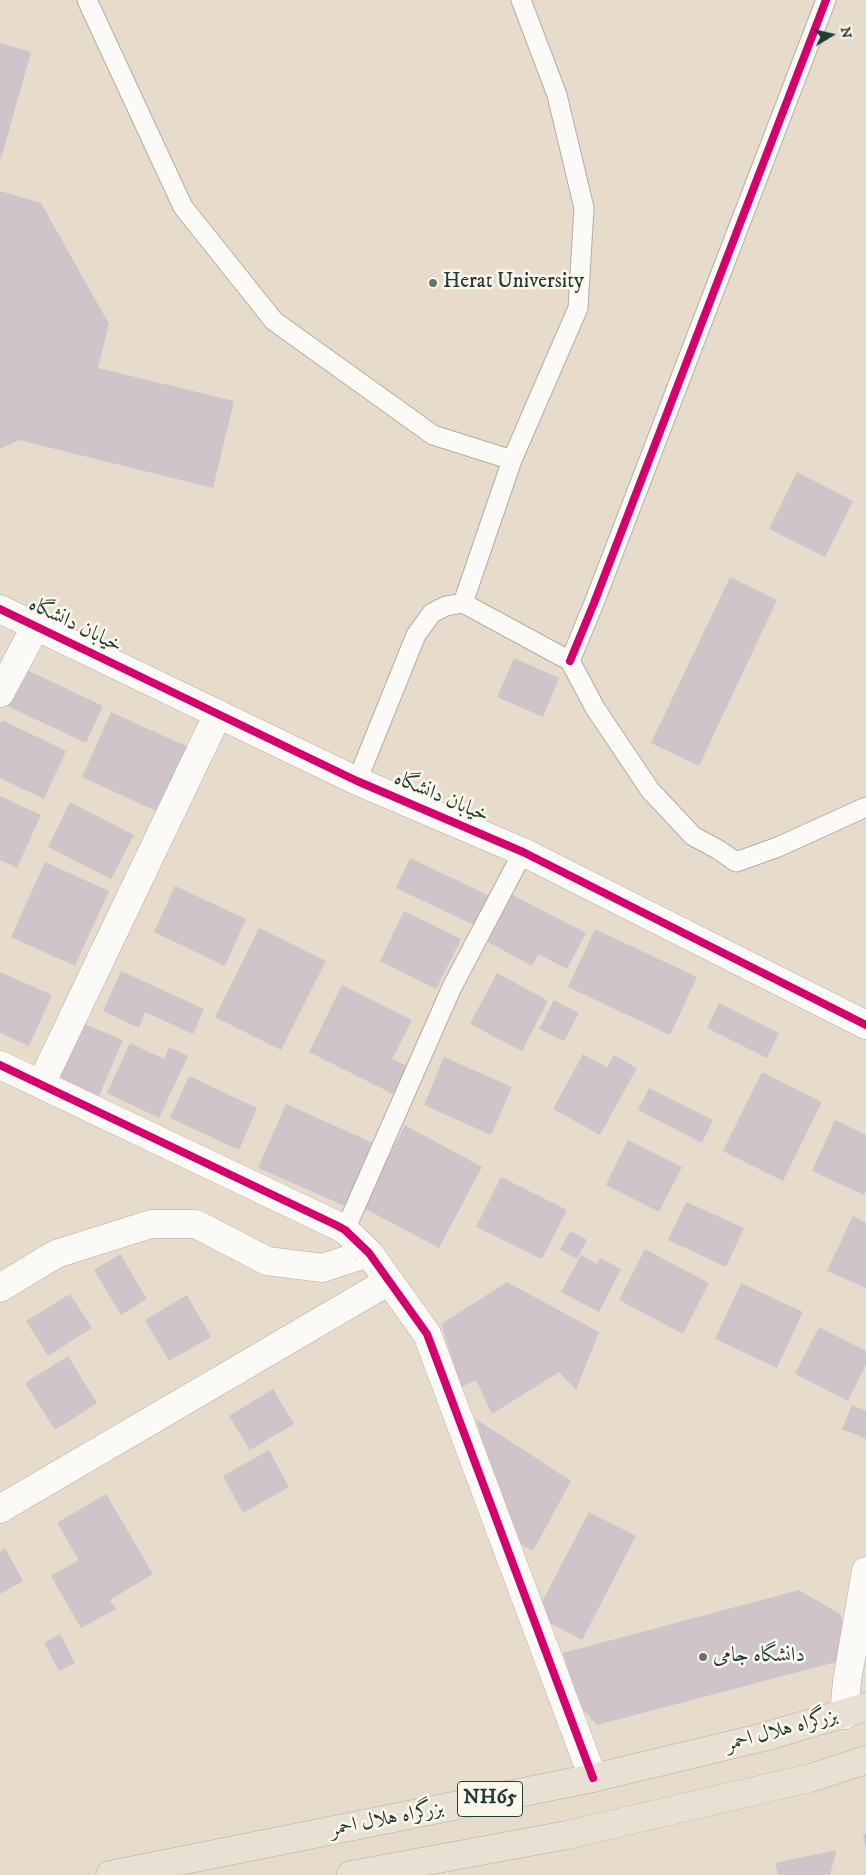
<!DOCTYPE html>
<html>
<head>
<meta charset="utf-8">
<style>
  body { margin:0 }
  #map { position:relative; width:866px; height:1875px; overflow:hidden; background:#e7dccb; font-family:"IM FELL DW Pica",serif }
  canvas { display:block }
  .north { position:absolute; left:806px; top:10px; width:50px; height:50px; -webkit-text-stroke:4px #fbf7ec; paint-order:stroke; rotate:81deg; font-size:14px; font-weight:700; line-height:20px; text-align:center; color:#1f3d34 }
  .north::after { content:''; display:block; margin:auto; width:18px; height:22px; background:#1f3d34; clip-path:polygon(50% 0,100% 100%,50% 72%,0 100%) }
</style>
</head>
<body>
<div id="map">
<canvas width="866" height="1875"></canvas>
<div class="north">N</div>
</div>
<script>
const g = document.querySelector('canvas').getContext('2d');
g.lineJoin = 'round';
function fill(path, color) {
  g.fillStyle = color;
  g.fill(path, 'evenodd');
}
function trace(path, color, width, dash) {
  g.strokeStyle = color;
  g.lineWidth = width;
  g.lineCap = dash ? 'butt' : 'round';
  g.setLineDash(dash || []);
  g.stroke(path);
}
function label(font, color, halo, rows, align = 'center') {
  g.font = font + ' "IM FELL DW Pica",Amiri,serif';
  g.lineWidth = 5;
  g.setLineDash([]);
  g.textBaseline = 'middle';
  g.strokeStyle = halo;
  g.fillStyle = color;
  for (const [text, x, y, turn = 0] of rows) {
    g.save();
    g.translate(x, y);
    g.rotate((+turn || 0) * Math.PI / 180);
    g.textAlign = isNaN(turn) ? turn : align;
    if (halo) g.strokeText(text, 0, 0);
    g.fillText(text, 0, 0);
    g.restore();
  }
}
fill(new Path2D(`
  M0 43 31 52 1 159 0 158Z
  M0 191 41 203 109 324 98 368 234 401 213 488 19 440 0 449Z
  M797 472 853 501 825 557 769 529Z
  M730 577 777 600 699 766 651 743Z
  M514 658 559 678 543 717 497 697Z
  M21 667 103 706 86 743 3 704Z
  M111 712 188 747 158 812 82 777Z
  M2 720 66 751 44 799 0 778V724Z
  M0 796 41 815 17 868 0 860Z
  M70 802 134 835 111 879 48 847Z
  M410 858 490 896 476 926 396 888Z
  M45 862 109 891 75 966 11 937Z
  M175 886 246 919 225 966 154 932Z
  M511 894 586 933 567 969 538 954 532 966 486 941Z
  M404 911 461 939 436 989 380 961Z
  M259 928 326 961 281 1050 215 1017Z
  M595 929 697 977 670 1035 568 987Z
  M121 971 204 1009 193 1034 145 1012 139 1028 103 1011Z
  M0 972 52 995 29 1046 0 1033Z
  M497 973 548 1001 522 1051 470 1024Z
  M342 985 412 1020 392 1059 409 1067 395 1095 309 1052Z
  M554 1000 579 1013 564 1041 539 1029Z
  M719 1003 779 1033 767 1058 707 1028Z
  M82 1023 123 1040 99 1096 59 1078Z
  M130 1043 164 1059 169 1047 188 1056 159 1118 107 1093Z
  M583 1054 607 1067 614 1055 637 1068 600 1135 553 1109Z
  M444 1057 512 1087 491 1135 424 1105Z
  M762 1072 822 1102 783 1181 723 1151Z
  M189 1076 257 1108 239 1150 170 1118Z
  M649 1088 713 1120 702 1143 638 1110Z
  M286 1104 373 1143 345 1206 258 1168Z
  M835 1120 866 1135V1190L864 1195 812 1171Z
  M405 1125 482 1167 439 1248 362 1207Z
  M628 1140 682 1167 659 1212 606 1185Z
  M501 1177 567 1210 542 1259 476 1227Z
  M686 1202 744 1228 726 1267 668 1240Z
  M853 1216 866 1223V1288L827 1271Z
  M570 1231 587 1240 577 1259 560 1250Z
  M645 1249 709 1283 683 1334 619 1300Z
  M120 1254 147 1299 121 1315 94 1270Z
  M581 1255 597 1264 600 1258 621 1269 599 1312 561 1292Z
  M507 1282 599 1332 576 1390 559 1372 492 1414 476 1380 461 1387 441 1324Z
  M741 1283 803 1312 777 1368 715 1339Z
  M70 1294 92 1328 48 1356 26 1321Z
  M187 1295 211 1337 169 1361 145 1320Z
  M819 1327 866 1351V1364L848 1401 795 1374Z
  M68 1356 97 1403 55 1430 25 1383Z
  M273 1389 294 1424 250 1450 229 1416Z
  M852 1405 866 1411V1439L842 1429Z
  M476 1419 571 1481 533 1551 508 1537Z
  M269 1450 289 1487 243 1513 223 1476Z
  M106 1494 153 1574 110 1600 116 1609 81 1628 51 1576 79 1560 57 1523Z
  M589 1512 636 1536 582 1640 535 1615Z
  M5 1548 23 1581 0 1594V1551Z
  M799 1590 840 1614 847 1632 840 1661 597 1725 578 1704 563 1653Z
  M60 1634 75 1663 59 1671 44 1643Z
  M863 1834H866V1846H865Z
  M837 1850 830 1875H778L775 1863Z`), '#cfc4c9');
const service = new Path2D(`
  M87 0 183 207 274 321 433 435 512 460
  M521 0 557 95 584 208 578 308 512 460 463 603 570 661 595 708 650 790 693 836 719 850 736 862 778 847 866 807
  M570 661 594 603 826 0
  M357 781 416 635 432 613 446 606 463 603
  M345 1230 452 987 523 852`);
const minor = new Path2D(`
  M0 693 36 626
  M0 1065 336 1225 345 1230 369 1253 427 1334 593 1778
  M41 1084 218 714
  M0 1288 56 1254 151 1224H196L267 1261 322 1268 369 1253
  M0 1509 389 1281
  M844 1715 847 1681 866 1571`);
const tertiary = new Path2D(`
  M0 609 357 781 523 852 866 1025`);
const trunk = new Path2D(`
  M110 1875 593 1778 764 1737 866 1707
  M351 1875 567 1835 810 1778 866 1760`);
trace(service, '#b1aea2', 21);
trace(minor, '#b1aea2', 29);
trace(tertiary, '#b1aea2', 29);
trace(trunk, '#b1aea2', 29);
trace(service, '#fbfaf7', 19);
trace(minor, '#fbfaf7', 28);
trace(tertiary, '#fbfaf7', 28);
trace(trunk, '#e9e0d4', 28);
trace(new Path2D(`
  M0 609 357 781 523 852 866 1025
  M570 661 594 603 826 0
  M0 1065 336 1225 345 1230 369 1253 427 1334 593 1778`), '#d6006c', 8);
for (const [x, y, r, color] of [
  [433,283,5,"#657569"],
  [703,1657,5,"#657569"]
]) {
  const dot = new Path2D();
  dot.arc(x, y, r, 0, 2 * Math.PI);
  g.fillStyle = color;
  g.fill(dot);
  trace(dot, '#fbf7ec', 2);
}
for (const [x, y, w] of [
  [490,1799,65]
]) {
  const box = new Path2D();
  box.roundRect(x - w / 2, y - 17.5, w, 35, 4);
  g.fillStyle = '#fbf7ec';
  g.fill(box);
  trace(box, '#1f3d34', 1);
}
label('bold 20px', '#1f3d34', null, [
  ["NH65",490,1799]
]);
label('21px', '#1f3d34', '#fbf7ec', [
  ["Herat University",443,283],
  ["دانشگاه جامی",713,1657]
], 'left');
label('21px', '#1f3d34', '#fbf7ec', [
  ["خیابان دانشگاه",75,626,26],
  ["خیابان دانشگاه",441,798,23],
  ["بزرگراه هلال احمر",782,1731,-15],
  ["بزرگراه هلال احمر",387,1820,-11]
]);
</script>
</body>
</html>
